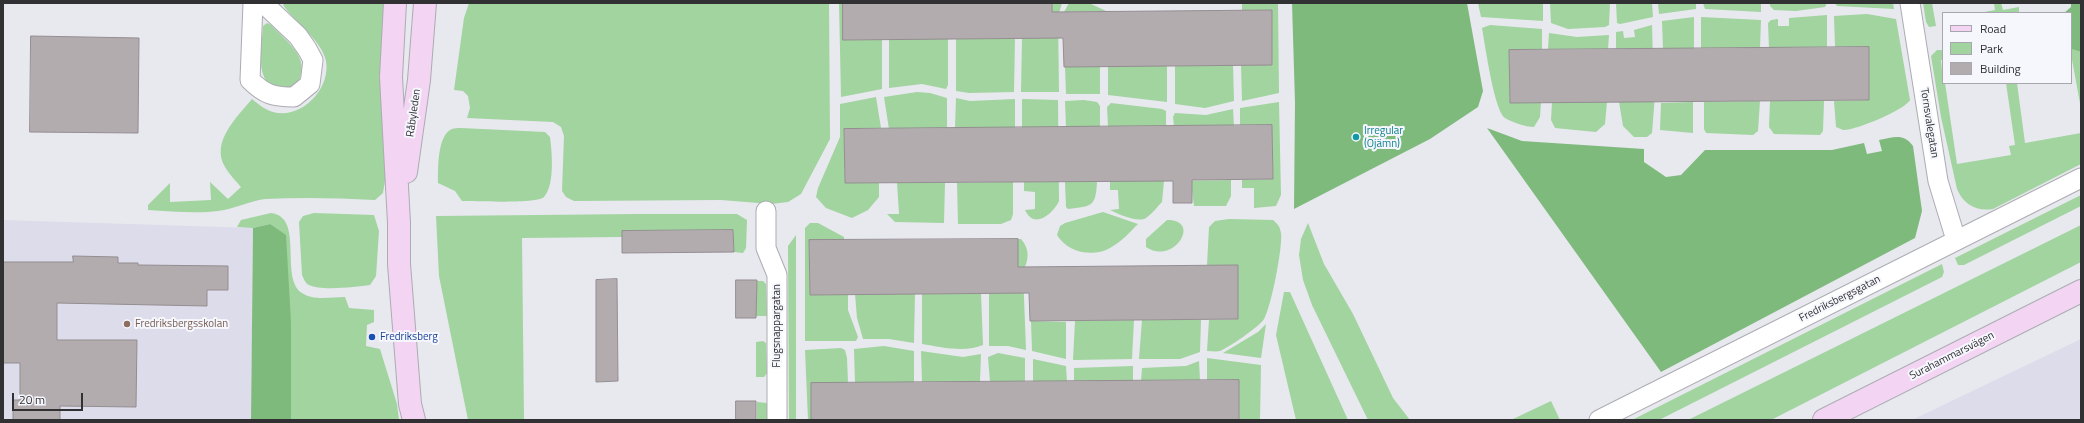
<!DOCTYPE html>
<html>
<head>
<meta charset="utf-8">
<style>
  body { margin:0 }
  #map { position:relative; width:2084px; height:423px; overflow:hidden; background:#e8e8ef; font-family:"Titillium Web",sans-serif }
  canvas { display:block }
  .frame { position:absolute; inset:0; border:4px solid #313134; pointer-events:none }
  .legend { position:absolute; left:1942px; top:12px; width:130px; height:72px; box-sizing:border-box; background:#f6f6fd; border:1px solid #a7a7ad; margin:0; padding:5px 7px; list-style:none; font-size:12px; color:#313134 }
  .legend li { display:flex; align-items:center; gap:8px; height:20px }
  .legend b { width:20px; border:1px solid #a7a7ad }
  .scale { position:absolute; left:12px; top:393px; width:71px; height:18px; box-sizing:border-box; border:2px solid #313134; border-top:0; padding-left:5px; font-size:12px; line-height:14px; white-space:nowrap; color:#313134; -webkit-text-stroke:3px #f6f6fd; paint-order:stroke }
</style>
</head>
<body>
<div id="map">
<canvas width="2084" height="423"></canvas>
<div class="frame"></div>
<ul class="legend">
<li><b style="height:5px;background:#f3d5f3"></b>Road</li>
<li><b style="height:11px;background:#a1d49f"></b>Park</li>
<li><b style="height:11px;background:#b3acaf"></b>Building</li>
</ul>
<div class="scale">20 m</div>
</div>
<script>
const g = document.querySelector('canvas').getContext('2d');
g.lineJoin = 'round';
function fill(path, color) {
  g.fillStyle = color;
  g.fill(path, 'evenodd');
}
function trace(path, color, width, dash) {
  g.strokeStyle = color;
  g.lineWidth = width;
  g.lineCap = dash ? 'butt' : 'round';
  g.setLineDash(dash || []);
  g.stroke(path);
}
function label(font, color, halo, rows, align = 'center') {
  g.font = font + ' "Titillium Web",sans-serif';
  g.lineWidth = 4;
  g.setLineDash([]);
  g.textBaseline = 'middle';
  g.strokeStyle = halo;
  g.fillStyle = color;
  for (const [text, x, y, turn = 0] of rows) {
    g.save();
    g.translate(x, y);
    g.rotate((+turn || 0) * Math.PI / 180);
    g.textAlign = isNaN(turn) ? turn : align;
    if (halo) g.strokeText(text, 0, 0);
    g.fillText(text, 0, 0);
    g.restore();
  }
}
fill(new Path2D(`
  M3 220 253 228 251 420H3Z
  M2081 339V420H1912Z`), '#dcdcea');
fill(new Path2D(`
  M285 3H385L387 169 383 193 375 200C338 198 302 197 265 199 249 201 235 209 218 211 196 214 170 211 148 210V205L170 183V202L211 200 210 182 228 199 241 187C236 181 229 174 225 167 210 142 238 116 252 99 258 104 265 110 273 112 301 120 331 89 326 61 322 41 295 22 283 5Z
  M469 3H829L830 139 801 194 788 202 771 204 721 200 574 201 566 197 562 191 564 136 561 127 553 122 467 118 470 108 468 96 463 91 454 90 464 18Z
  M839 3H843V40L882 39V89L841 97Z
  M1052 3H1062L1058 17 1059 92H1021L1022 38H1052Z
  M1069 3H1089L1106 11 1064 12Z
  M1242 3H1278L1279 93 1242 101 1241 65 1272 64V10H1242Z
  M1478 3H1543V21L1481 17Z
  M1550 3H1610L1609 25 1605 27 1568 29 1551 23Z
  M1616 3H1652L1653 17 1620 24 1617 23Z
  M1658 3H1696V9L1659 14Z
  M1703 3H1761V12L1705 9Z
  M1770 3H1827L1825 7 1796 11 1774 10 1770 6Z
  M1835 3H1893L1894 9 1837 6Z
  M1923 3H1932L1936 26 1929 27 1926 22Z
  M1994 3H2001L2003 10 2019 7V12L1979 13 1995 10Z
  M1867 14 1896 19 1910 100C1905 110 1854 131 1843 130L1836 127 1834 101 1869 100V47H1835L1834 16Z
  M1827 15V47L1769 48 1768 23 1771 20 1778 19V26H1789V18Z
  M1694 17V49H1663L1662 21Z
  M1701 17 1761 20 1760 48H1701Z
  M267 23 271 25C289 44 314 60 295 87L272 88C255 72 262 48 263 26Z
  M1490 25 1542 29V49L1509 50 1510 102H1541L1540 117 1534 127C1526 127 1511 122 1505 118 1494 110 1485 44 1482 28Z
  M1652 25 1653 58H1647V48L1616 49V32L1623 31 1624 38 1635 37 1634 30Z
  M1549 33 1577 37 1609 35 1608 49H1548Z
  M1015 38 1014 92 969 93 956 91V39Z
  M889 39H948V85L946 89 922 84 889 88Z
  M2071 49 2081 52V109L2071 54Z
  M1937 50H1943V60H1941L1943 83H1945L1957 164 2011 155 2009 146 2015 145 2006 83H2017L2025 143 2081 133V164L1993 209C1977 212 1963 204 1957 189L1941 117 1931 56Z
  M1233 65 1234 101 1205 108 1175 104V66Z
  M1100 66V94H1066L1065 67Z
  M1108 66H1167V102L1108 95Z
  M917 92 930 93 947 98V128L889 129 884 97Z
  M1655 95 1652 133 1647 137H1634L1623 126 1619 102Z
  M876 97 881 128 844 129 845 183H879V197L868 210 852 218 826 208 816 197 818 188 840 137V104Z
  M956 98 970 101 1015 99V128H955Z
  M1022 99 1058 100 1059 201C1053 214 1034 230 1025 210L1035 209V192L1024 191V182H1053L1022 128Z
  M1084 100 1097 102 1100 106V127H1066L1065 101Z
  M1760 101 1758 131 1753 135 1706 133 1704 129V102Z
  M1770 101H1824L1823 131 1820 135 1774 134 1769 127Z
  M1279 102 1281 195 1276 206 1254 208V188H1242V180L1273 179 1272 125H1240V108Z
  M1552 102H1607L1605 124 1596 132 1555 128 1551 120Z
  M1693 102V133L1660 130 1661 103Z
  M1111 103 1162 109 1166 111V126L1108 127 1107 107Z
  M1233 109 1234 126H1174L1173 117 1175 113 1206 115Z
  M461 128 545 132 550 137C552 152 555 185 544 197 538 204 474 201 462 201L455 191 438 183C438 170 437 135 452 129 454 128 458 128 461 128Z
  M1231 180V196L1226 206H1194L1192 190H1182V181Z
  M1097 181C1096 207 1092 206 1068 209L1066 207 1065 182Z
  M1110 181H1164L1162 202C1157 207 1152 214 1146 218 1138 223 1118 214 1110 210L1119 209 1118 190H1110Z
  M1013 182V214L1011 220 1001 224H958L957 183Z
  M897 183H945L944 223 895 222 887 214H899Z
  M2081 195V206L1964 265H1958L1955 258Z
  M1103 212 1138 224C1129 233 1121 242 1110 248 1092 258 1067 252 1057 235L1060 226 1065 223Z
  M271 213C305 217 279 278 302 293 313 301 332 297 345 297L349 308 374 310V322L367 325 366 346 380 349 397 404 399 420H291V322L270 224 253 228 237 227 241 220Z
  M314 213 374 215 379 231 376 276 370 285C356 287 321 291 309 285 305 283 304 279 302 275L299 222 303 216Z
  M638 214H737L747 220 746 248 743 253 734 252 733 230 622 231V237L522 238 524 420H468L439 276 436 216Z
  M1229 219 1273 220C1278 224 1280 227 1281 233 1283 246 1271 308 1264 319 1259 327 1228 348 1220 351 1216 352 1211 351 1207 351L1209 320 1238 319V266L1207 265 1209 227 1215 221Z
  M1167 220C1203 220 1173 266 1146 247V239Z
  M810 223H818L844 237V240H809L810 295 848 294V310L858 337 856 341H805V228Z
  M1308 223 1324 264 1353 314 1393 398 1410 420H1368L1312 305 1303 280 1299 255 1301 239Z
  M2081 225V262L1771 420H1688Z
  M796 235V420H789L788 246Z
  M1018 239H1021C1030 249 1029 260 1023 271L1026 350 1008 346H989V293H1018Z
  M1942 264 1944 272 1942 277 1659 420H1632Z
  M757 281H763L766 284 767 316H756Z
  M1284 292H1290L1348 420H1296L1276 335Z
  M981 293 983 345C965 353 941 347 922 344V294Z
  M855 294H915L914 343 889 339H863L857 318Z
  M1134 320 1132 359 1073 360 1075 321Z
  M1142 320H1201L1200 352 1180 359H1139Z
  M1031 321 1066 322V359L1032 351Z
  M1266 324 1261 358 1223 353 1258 332Z
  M763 341 766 343 767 373 764 377H756V342Z
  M884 346 914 351V383H855L854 349Z
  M841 348 845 350 847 358 848 383H811V420H808L805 350Z
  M921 351 963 357 981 354 980 382H922Z
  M998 353 1025 358V420L990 382 988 357Z
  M1207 358 1261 365 1260 420H1239V380H1207Z
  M1033 359 1066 366 1067 382H1033Z
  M1199 361 1200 380 1141 381 1142 368 1186 366Z
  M1133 366V381H1074V368Z
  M1551 401 1560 420H1511Z
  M757 402 767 403V420H757Z`), '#a1d49f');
fill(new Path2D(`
  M1292 3H1467L1483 91 1478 107 1430 139 1294 209 1295 102Z
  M2071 3H2081V52L2071 49V13H2064L2071 7Z
  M1487 128 1522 141 1644 149V162L1666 177 1681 175 1705 150H1832L1864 143 1867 154 1882 151 1879 140C1894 137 1904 133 1913 146L1922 211 1915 238 1661 372Z
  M270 224 286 235 291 322V420H251L253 228Z`), '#7fba7d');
const building = new Path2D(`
  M843 3H1052V12L1272 10V65L1064 67 1063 38 843 40Z
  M31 36 139 38 138 133 30 132Z
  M1869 47V100L1510 103 1509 50Z
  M1272 125 1273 179 1192 180V203H1173V181L845 183 844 129Z
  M733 230 734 252 622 253V231Z
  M1018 239V267L1238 265V319L1030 321 1029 293 810 295 809 240Z
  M73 256 118 257V263H138V265L228 266V290H207V306L57 303V340H137L136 407 60 406V420H13V400H20V363H3V262H73Z
  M617 279 618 381 596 382V280Z
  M736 280H757L756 318H736Z
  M1239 380V420H811V383Z
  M736 401H756V420H736Z`);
fill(building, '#b3acaf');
trace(building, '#948d91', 1);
const minor = new Path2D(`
  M253 3 250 80C265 95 274 97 294 97L310 84 313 60 307 49 298 36 263 3
  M1910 3 1938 181 1956 240
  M766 211V248L777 275V420
  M1599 420 2081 178`);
const secondary = new Path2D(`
  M395 3 391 77 399 223V264L410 404 414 420
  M406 172 419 80 425 3
  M1824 420 2081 291`);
trace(minor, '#acacb3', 21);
trace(secondary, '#acacb3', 24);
trace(minor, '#fff', 19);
trace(secondary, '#f3d5f3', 22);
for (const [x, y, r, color] of [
  [1356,137,4,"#0f9aa8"],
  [127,324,4,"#8d6e63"],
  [372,337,4,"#1a4fb4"]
]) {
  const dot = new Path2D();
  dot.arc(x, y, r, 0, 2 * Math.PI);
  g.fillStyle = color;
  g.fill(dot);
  trace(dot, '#f6f6fd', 1.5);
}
label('11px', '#313134', '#f6f6fd', [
  ["Råbyleden",414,113,-82],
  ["Tornsvalegatan",1929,123,81],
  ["Fredriksbergsgatan",1840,299,-27],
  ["Flugsnappargatan",777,326,-90],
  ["Surahammarsvägen",1952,356,-27]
]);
label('11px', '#0d838f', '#f6f6fd', [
  ["Irregular",1364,131],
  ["(Ojämn)",1364,144]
], 'left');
label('11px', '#785e54', '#f6f6fd', [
  ["Fredriksbergsskolan",135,324]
], 'left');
label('11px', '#164399', '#f6f6fd', [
  ["Fredriksberg",380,337]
], 'left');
</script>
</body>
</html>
